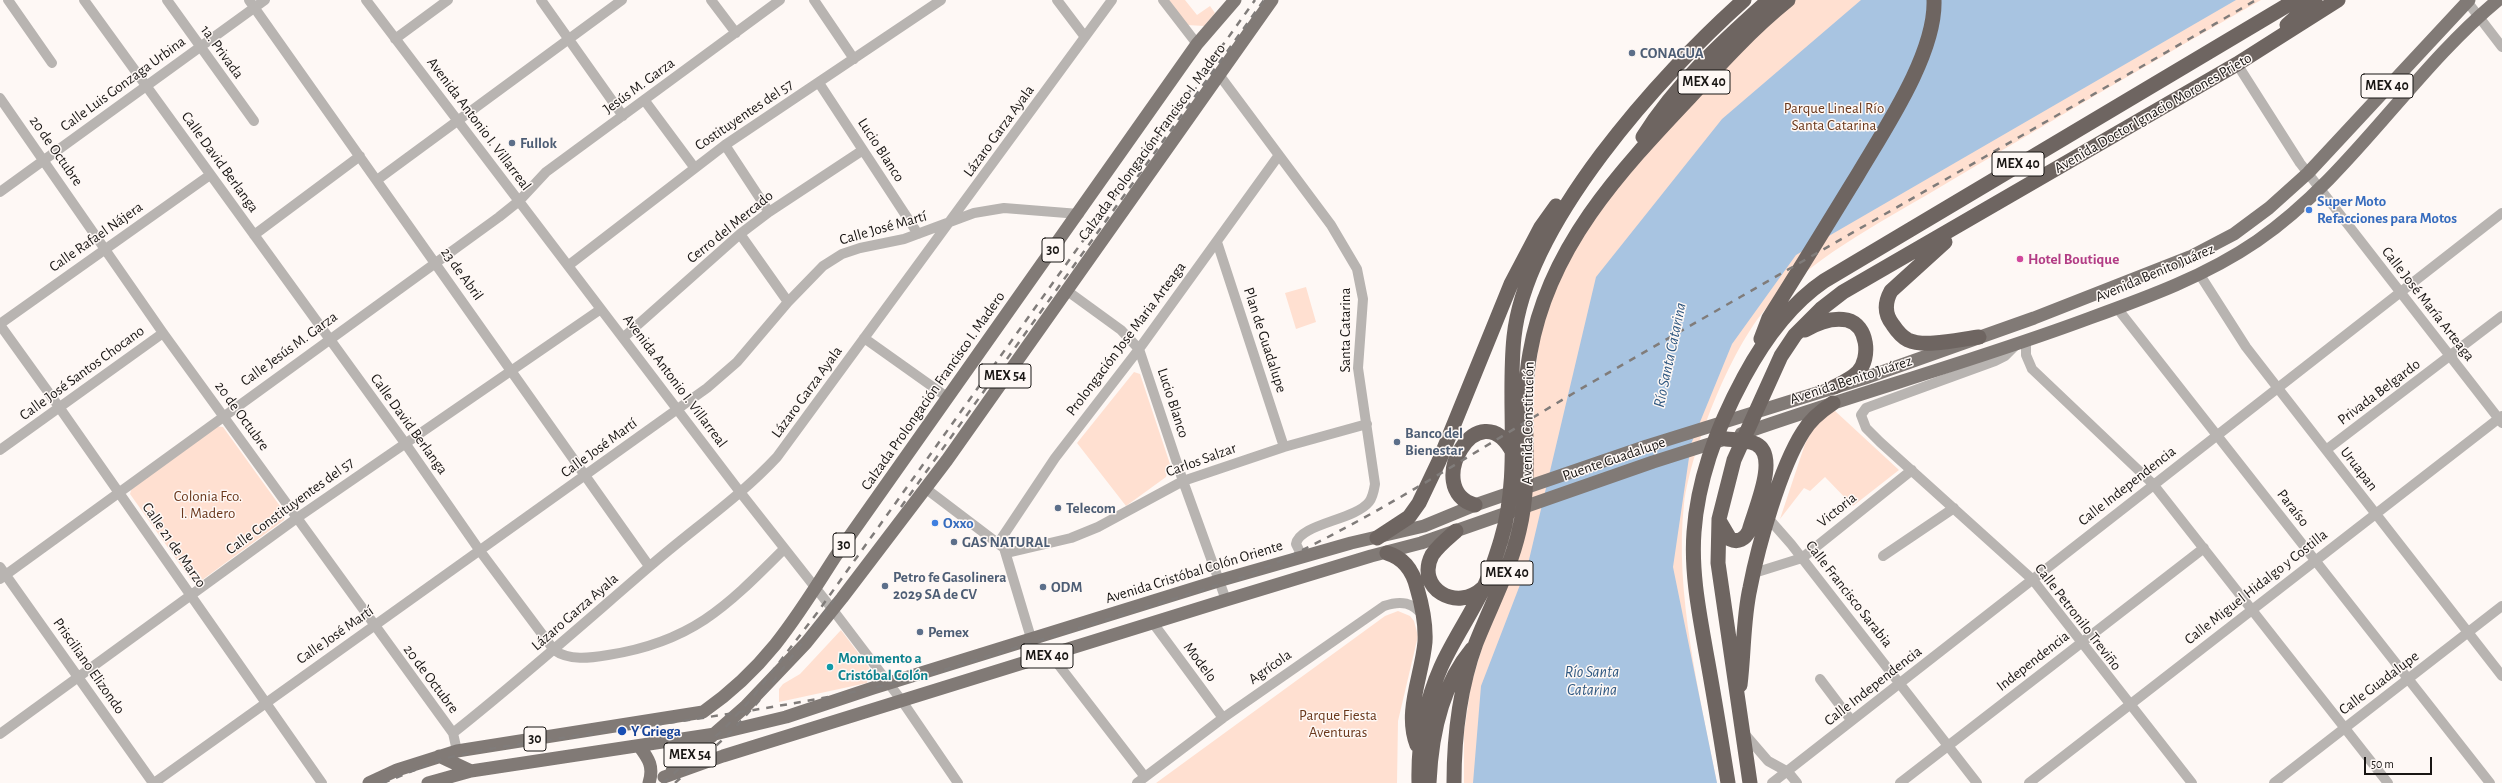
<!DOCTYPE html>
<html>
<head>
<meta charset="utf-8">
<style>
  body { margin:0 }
  #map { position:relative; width:2502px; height:783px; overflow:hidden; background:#fef8f5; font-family:"Alegreya Sans",sans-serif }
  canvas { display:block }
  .scale { position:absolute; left:2364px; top:757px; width:68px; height:18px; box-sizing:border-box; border:2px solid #191614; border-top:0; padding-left:5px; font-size:12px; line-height:14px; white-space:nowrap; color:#191614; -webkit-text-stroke:3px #fef8f5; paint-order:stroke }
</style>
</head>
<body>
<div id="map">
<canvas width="2502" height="783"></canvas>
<div class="scale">50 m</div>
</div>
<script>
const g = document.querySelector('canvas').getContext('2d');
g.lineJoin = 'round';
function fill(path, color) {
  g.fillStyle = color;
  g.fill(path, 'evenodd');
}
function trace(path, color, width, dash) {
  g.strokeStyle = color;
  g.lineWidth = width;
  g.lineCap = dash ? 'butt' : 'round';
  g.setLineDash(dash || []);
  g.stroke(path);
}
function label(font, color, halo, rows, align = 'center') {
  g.font = font + ' "Alegreya Sans",sans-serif';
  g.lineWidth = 3;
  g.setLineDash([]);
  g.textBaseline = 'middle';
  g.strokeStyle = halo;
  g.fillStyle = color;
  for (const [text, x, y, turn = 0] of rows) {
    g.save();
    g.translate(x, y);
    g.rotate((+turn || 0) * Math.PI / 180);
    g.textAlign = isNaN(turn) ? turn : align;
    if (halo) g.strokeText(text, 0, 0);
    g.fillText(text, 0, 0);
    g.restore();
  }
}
fill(new Path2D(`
  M1169 0H1185L1197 15 1210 6 1215 13 1204 26 1187 25Z
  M1796 0H2261C2155 60 2051 121 1947 183 1887 219 1821 252 1772 302 1733 341 1691 449 1684 504 1674 592 1700 696 1717 783H1464V732L1471 685 1484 641 1508 585 1543 311 1572 254 1605 201 1742 44Z
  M1306 287 1316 322 1296 329 1285 293Z
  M1134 372 1140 374 1170 464 1166 477 1126 506 1077 443Z
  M1834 410 1899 470 1853 506 1825 477 1810 491 1804 488 1780 519 1805 444 1814 427Z
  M215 426 223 427 285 513 284 520 198 583 191 580 130 494 132 487Z
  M1398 611 1410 616 1414 621 1418 636 1398 721 1397 783H1156L1385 616Z
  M841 630 871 670 867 683 779 702V689L783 684 800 674Z`), '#ffe0d1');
fill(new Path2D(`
  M1861 0H2236L1796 255 1732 344 1691 444 1673 567 1717 783H1473L1481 686 1528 564 1596 277 1722 119Z`), '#a8c4e1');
trace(new Path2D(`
  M8 0 52 63
  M84 0 405 443 480 551 554 650C569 661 590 658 608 655 692 642 726 607 784 549
  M167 0 254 121
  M249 0 649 566
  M366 0 740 492 833 610 902 701 958 783
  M541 0 623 116
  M711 0 736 33
  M814 0 854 59
  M1057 0 1085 37
  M1163 0 1197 44
  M2466 0 2502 47
  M395 39 448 0
  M2237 64 2300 163 2502 423
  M1220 76 1331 225 1357 269 1363 299 1358 368 1375 484C1374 490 1373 497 1369 502 1355 520 1299 524 1296 544L1302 556
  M819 83 918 234
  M0 98 163 333 453 733 457 751
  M645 101 694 167
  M725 145 769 212
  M377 180 622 0
  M0 192 265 0
  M740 234 788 302
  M254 235 360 156
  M1217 242 1284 447
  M569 265 725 145 941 0
  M2200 275 2246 347 2277 387 2502 676
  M1066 290 1121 330 1139 349 1183 481 1226 600
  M2117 308 2490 783
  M0 324 210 175
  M0 325 59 407 322 783
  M624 337 740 234 769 212 863 150
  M864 338 947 397
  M2026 342V355L2032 369 2153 484 2388 783
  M2015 346 2005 356 1995 361 1866 408 1861 415 1866 428 1880 442 2033 580 2192 783
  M0 450 163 333
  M2326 450 2502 316
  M925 488 1004 548 1031 638
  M1769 519 1791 544 1977 783
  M999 542 1055 458 1139 349 1279 155
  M1007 553 1071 538 1098 527 1183 481 1284 447 1367 424
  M1883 556 1954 508
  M0 567 153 783
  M1754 573 1802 558 1912 470
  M0 579 499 217 519 201 546 172 780 0
  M1153 623 1223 718
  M1051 655 1145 777
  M1820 679 1851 720
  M1743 732 1768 761 1788 772 1797 783
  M453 733C520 680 584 623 649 567 691 530 739 498 777 457L1112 0
  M0 734 297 518 601 309
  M154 783 707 388 737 362 788 302 823 266 842 254 860 248 904 239 974 213 1004 208 1079 214
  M1137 783 1223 718 1384 606C1401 600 1413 602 1424 617
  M1772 783 2502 213
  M1900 783 2204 548
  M2029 783 2502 416
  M2274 783 2502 606`), '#b8b4b1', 10);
trace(new Path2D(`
  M1741 434C1857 393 1975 361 2090 318 2148 297 2206 276 2257 241 2351 176 2411 72 2498 0
  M639 746C649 759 654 767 649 783
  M439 756 471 771
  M672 771 745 707 806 643 842 598 947 460 1272 0
  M664 777 723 756 1226 600 1371 556 1421 543 1653 462 1722 440
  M369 783 397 770 457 751 703 712C766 668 795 620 835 557L1197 44 1235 0
  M428 783 471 771 715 734 786 717 873 688 1218 581 1351 543 1424 526 1475 505 1647 446 1865 378 2034 318 2192 256 2234 234 2269 208 2308 173 2469 0`), '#817a76', 13);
trace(new Path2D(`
  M2287 25 2315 0
  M1643 137C1676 84 1723 41 1769 0
  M1945 242 1891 291C1885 302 1884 314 1893 325 1897 331 1902 337 1908 340 1925 348 1961 339 1979 337
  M1805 330C1817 323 1832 317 1847 320 1868 325 1871 358 1858 372 1851 379 1842 383 1834 387
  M1761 339 1769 318C1799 271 1828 223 1857 176 1884 130 1936 54 1934 0
  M1475 505C1421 490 1479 388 1513 453
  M1720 522 1730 539C1738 543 1745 539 1749 531 1754 511 1780 456 1756 444 1747 440 1735 440 1726 439
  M1456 531C1448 538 1438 546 1432 555 1415 588 1457 613 1483 588
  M1377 538 1409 517 1419 503 1439 461 1511 284 1541 227 1556 206
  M1387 553C1404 558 1413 571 1417 588 1422 605 1426 624 1425 642 1422 676 1404 712 1417 745
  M1740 685C1744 653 1743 619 1750 588 1758 546 1780 468 1803 432 1810 420 1821 411 1833 403
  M1419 783C1418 743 1425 703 1441 667 1453 640 1470 616 1483 589 1491 573 1496 556 1501 540 1521 474 1507 404 1514 337 1526 223 1660 75 1744 0
  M1429 783C1431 736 1441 686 1472 649
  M1454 783C1454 736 1460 687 1476 643 1491 605 1510 570 1519 531 1534 470 1519 412 1530 353 1548 248 1619 172 1690 97 1721 63 1752 29 1788 0
  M1728 783C1721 739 1714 695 1706 652 1699 612 1691 572 1694 532 1698 477 1718 425 1744 377 1764 340 1789 305 1824 281L2296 0
  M1750 783 1718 563 1719 519 1734 460 1781 356 1795 335 1821 309 1843 292 2237 64 2338 0`), '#6e6561', 15);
trace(new Path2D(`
  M901 507 1264 0
  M383 783 442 759 483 750C631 726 780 712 924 676L1244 577C1368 524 1479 448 1596 380 1816 253 2037 128 2256 0
  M663 783 725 728 752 698 817 613 1255 0
  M675 783 730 733 758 702 834 600`), '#807c7a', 2.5, [7, 7]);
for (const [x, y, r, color] of [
  [1632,53,4,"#5c6f8a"],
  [512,143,4,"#5c6f8a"],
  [2309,210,4,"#3f7fe0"],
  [2020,259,4,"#d1479c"],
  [1397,442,4,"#5c6f8a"],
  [1058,508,4,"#5c6f8a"],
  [935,523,4,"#3f7fe0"],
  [954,542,4,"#5c6f8a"],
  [885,586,4,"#5c6f8a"],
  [1043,587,4,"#5c6f8a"],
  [920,632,4,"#5c6f8a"],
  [830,667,4,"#0f9aa8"],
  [622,731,5,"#1a4fb4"]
]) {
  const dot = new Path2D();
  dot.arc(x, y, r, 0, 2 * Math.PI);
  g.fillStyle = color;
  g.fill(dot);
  trace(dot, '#fef8f5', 1.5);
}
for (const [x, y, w] of [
  [1704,82,52],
  [2387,86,52],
  [2018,164,52],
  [1053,250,22],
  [1005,376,52],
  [844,545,22],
  [1507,573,52],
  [1047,656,52],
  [535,739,22],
  [690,755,52]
]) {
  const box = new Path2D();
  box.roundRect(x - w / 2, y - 12, w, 24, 3);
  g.fillStyle = '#fef8f5';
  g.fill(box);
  trace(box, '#191614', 1);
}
label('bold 14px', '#191614', null, [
  ["MEX 40",1704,82],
  ["MEX 40",2387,86],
  ["MEX 40",2018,164],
  ["30",1053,250],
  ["MEX 54",1005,376],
  ["30",844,545],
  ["MEX 40",1507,573],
  ["MEX 40",1047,656],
  ["30",535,739],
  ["MEX 54",690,755]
]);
label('15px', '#191614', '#fef8f5', [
  ["1a. Privada",222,52,54],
  ["Calle Luis Gonzaga Urbina",123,84,-36],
  ["Jesús M. Garza",639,86,-36],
  ["Avenida Doctor Ignacio Morones Prieto",2153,113,-30],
  ["Costituyentes del 57",744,115,-34],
  ["Avenida Antonio I. Villarreal",479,124,53],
  ["Lázaro Garza Ayala",999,131,-54],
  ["Calzada Prolongación Francisco I. Madero",1152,142,-54],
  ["Lucio Blanco",881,150,57],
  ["20 de Octubre",56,151,55],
  ["Calle David Berlanga",220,162,54],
  ["Cerro del Mercado",730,227,-39],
  ["Calle José Martí",883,228,-16],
  ["Calle Rafael Nájera",96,237,-35],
  ["Avenida Benito Juárez",2155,273,-23],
  ["23 de Abril",462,274,54],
  ["Calle José María Arteaga",2428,304,52],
  ["Santa Catarina",1345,330,-90],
  ["Prolongación Jose Maria Arteaga",1126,339,-53],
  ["Plan de Guadalupe",1265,340,72],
  ["Calle Jesús M. Garza",289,349,-36],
  ["Calle José Santos Chocano",82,373,-36],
  ["Avenida Benito Juárez",1851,380,-18],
  ["Avenida Antonio I. Villarreal",675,381,53],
  ["Calzada Prolongación Francisco I. Madero",933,391,-55],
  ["Lázaro Garza Ayala",807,392,-54],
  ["Privada Belgardo",2379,392,-37],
  ["Lucio Blanco",1173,403,72],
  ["20 de Octubre",242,416,54],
  ["Avenida Constitución",1528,423,-89],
  ["Calle David Berlanga",409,424,54],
  ["Calle José Martí",599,448,-36],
  ["Puente Guadalupe",1614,459,-19],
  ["Carlos Salzar",1201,460,-20],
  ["Uruapan",2359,469,52],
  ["Calle Independencia",2127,486,-38],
  ["Calle Constituyentes del 57",290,506,-36],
  ["Paraíso",2293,508,52],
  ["Victoria",1837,510,-39],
  ["Calle 21 de Marzo",174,545,55],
  ["Avenida Cristóbal Colón Oriente",1194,572,-17],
  ["Calle Miguel Hidalgo y Costilla",2256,587,-38],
  ["Calle Francisco Sarabia",1849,594,52],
  ["Lázaro Garza Ayala",575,612,-41],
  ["Calle Petronilo Treviño",2078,617,52],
  ["Calle José Martí",335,635,-35],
  ["Independencia",2033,661,-38],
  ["Modelo",1200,662,53],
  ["Prisciliano Elizondo",89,666,55],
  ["Agrícola",1270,667,-35],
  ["20 de Octubre",431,679,53],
  ["Calle Guadalupe",2379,683,-37],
  ["Calle Independencia",1873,686,-38]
]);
label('bold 15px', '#4e5e75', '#fef8f5', [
  ["CONAGUA",1640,53],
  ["Fullok",520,143],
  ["Banco del",1405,433],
  ["Bienestar",1405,450],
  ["Telecom",1066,508],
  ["GAS NATURAL",962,542],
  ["Petro fe Gasolinera",893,577],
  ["2029 SA de CV",893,594],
  ["ODM",1051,587],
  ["Pemex",928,632]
], 'left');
label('15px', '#6a381c', '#fef8f5', [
  ["Parque Lineal Río",1834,108],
  ["Santa Catarina",1834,125],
  ["Colonia Fco.",208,496],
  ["I. Madero",208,513],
  ["Parque Fiesta",1338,715],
  ["Aventuras",1338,732]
]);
label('bold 15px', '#366cbe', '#fef8f5', [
  ["Super Moto",2317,201],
  ["Refacciones para Motos",2317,218],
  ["Oxxo",943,523]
], 'left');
label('bold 15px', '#b23c85', '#fef8f5', [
  ["Hotel Boutique",2028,259]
], 'left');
label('bold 15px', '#0d838f', '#fef8f5', [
  ["Monumento a",838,658],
  ["Cristóbal Colón",838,675]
], 'left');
label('bold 15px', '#164399', '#fef8f5', [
  ["Y Griega",631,731]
], 'left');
label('italic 16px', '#2e5780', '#fef8f5', [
  ["Río Santa Catarina",1670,355,-78],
  ["Río Santa",1592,672],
  ["Catarina",1592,690]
]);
</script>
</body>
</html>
